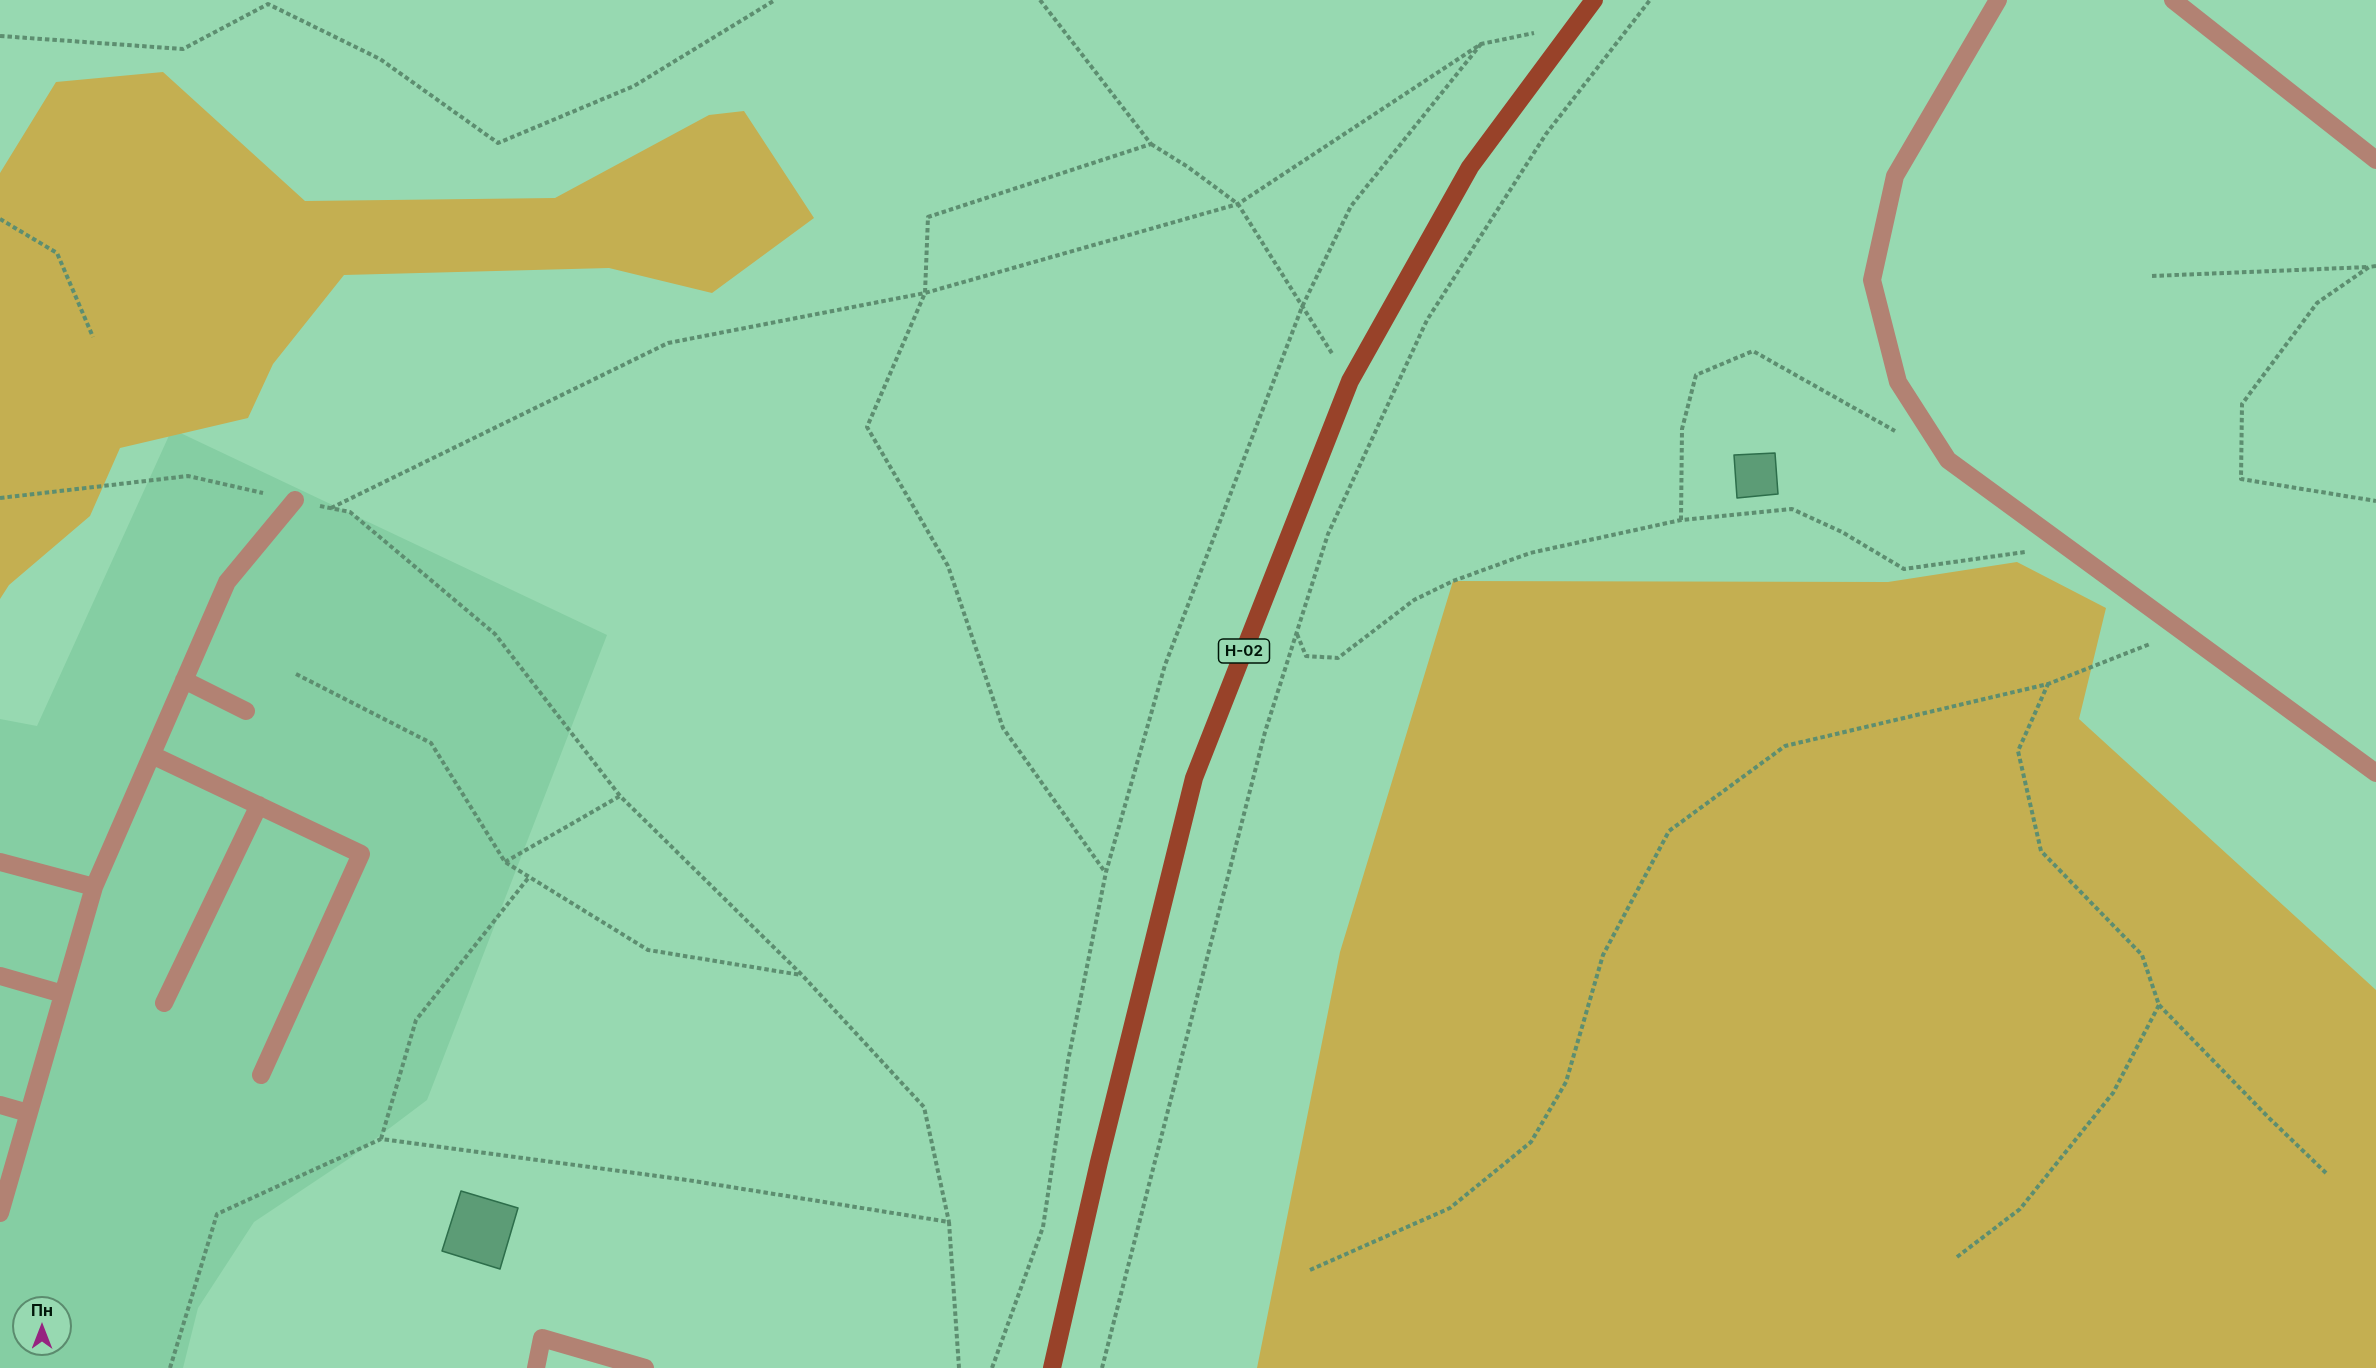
<!DOCTYPE html>
<html>
<head>
<meta charset="utf-8">
<style>
  body { margin:0 }
  #map { position:relative; width:2376px; height:1368px; overflow:hidden; background:#97d9b1; font-family:Inter,sans-serif }
  canvas { display:block }
  .north { position:absolute; left:12px; top:1296px; width:60px; height:60px; box-sizing:border-box; background:#97d9b1; border:2px solid #5b8b6e; border-radius:50%; rotate:0deg; font-size:16px; font-weight:700; line-height:24px; text-align:center; color:#001609 }
  .north::after { content:''; display:block; margin:auto; width:21px; height:27px; background:#962380; clip-path:polygon(50% 0,100% 100%,50% 72%,0 100%) }
</style>
</head>
<body>
<div id="map">
<canvas width="2376" height="1368"></canvas>
<div class="north">Пн</div>
</div>
<script>
const g = document.querySelector('canvas').getContext('2d');
g.lineJoin = 'round';
function fill(path, color) {
  g.fillStyle = color;
  g.fill(path, 'evenodd');
}
function trace(path, color, width, dash) {
  g.strokeStyle = color;
  g.lineWidth = width;
  g.lineCap = dash ? 'butt' : 'round';
  g.setLineDash(dash || []);
  g.stroke(path);
}
function label(font, color, halo, rows, align = 'center') {
  g.font = font + ' Inter,sans-serif';
  g.lineWidth = 4.5;
  g.setLineDash([]);
  g.textBaseline = 'middle';
  g.strokeStyle = halo;
  g.fillStyle = color;
  for (const [text, x, y, turn = 0] of rows) {
    g.save();
    g.translate(x, y);
    g.rotate((+turn || 0) * Math.PI / 180);
    g.textAlign = isNaN(turn) ? turn : align;
    if (halo) g.strokeText(text, 0, 0);
    g.fillText(text, 0, 0);
    g.restore();
  }
}
fill(new Path2D(`
  M172 429 607 635 427 1100 350 1158 254 1222 198 1308 183 1368H0V719L37 726ZM24 1308H60V1344H24Z`), '#85cea3');
fill(new Path2D(`
  M163 72 305 201 555 198 709 115 744 111 814 218 712 293 609 268 344 275 273 364 248 418 120 448 90 516 9 585 0 599V173L56 82Z
  M2017 562 2106 608 2079 719 2376 990V1368H1257L1340 952 1453 581 1888 582Z`), '#c4af51');
const building = new Path2D(`
  M1775 453 1778 494 1737 498 1734 455Z
  M461 1191 518 1208 500 1269 442 1251Z`);
fill(building, '#5c9c76');
trace(building, '#2d6e4b', 1.5);
trace(new Path2D(`
  M1040 0 1151 144 928 217 925 293 867 427 948 566 1003 728 1105 872
  M0 36 183 49 268 4 380 59 498 143 634 86 775 0
  M1151 144 1188 167 1238 204 1333 355
  M0 219 57 253 93 337
  M2376 266 2369 267 2317 303 2242 404 2241 479 2376 501
  M2152 276 2368 267
  M0 498 188 476 263 493
  M320 506 350 512 495 634 620 796 802 975 924 1107 949 1222
  M331 508 668 343 925 293 1238 204 1481 44 1534 33
  M1681 520 1682 429 1696 375 1753 351 1895 431
  M1297 634 1306 656 1338 658 1414 600 1453 581 1530 553 1681 520 1792 509 1842 532 1904 569 2025 552
  M296 674 431 743 505 862 648 950 801 975
  M505 862 620 796
  M2159 1005 2268 1117 2326 1173
  M381 1139 416 1020 529 877
  M1957 1257 2020 1209 2113 1093 2159 1005 2142 955 2041 851 2018 751 2048 684
  M1310 1270 1450 1208 1531 1142 1566 1082 1603 955 1669 831 1785 746 2048 684 2150 644
  M170 1368 217 1214 381 1139 687 1180 949 1222 959 1368
  M992 1368 1043 1227 1068 1061 1106 872 1165 665 1302 307 1351 206 1481 44
  M1102 1368 1265 732 1328 534 1427 320 1546 134 1650 0`), '#5d8e70', 4, [4.5, 3]);
trace(new Path2D(`
  M1998 0 1895 176 1872 280 1898 382 1948 460 2376 773
  M2173 0 2376 160
  M184 680 246 711
  M152 755 361 854 261 1075
  M0 862 94 887
  M0 976 63 994
  M164 1003 259 805
  M0 1105 28 1113
  M0 1213 94 887 227 582 295 500
  M536 1368 542 1338 645 1368`), '#b28273', 18);
trace(new Path2D(`
  M1052 1368 1099 1162 1194 778 1350 381 1470 167 1594 0`), '#984229', 18);
for (const [x, y, w] of [
  [1244,651,51]
]) {
  const box = new Path2D();
  box.roundRect(x - w / 2, y - 12, w, 24, 4.5);
  g.fillStyle = '#97d9b1';
  g.fill(box);
  trace(box, '#001609', 1.5);
}
label('bold 15px', '#001609', null, [
  ["Н-02",1244,651]
]);
</script>
</body>
</html>
